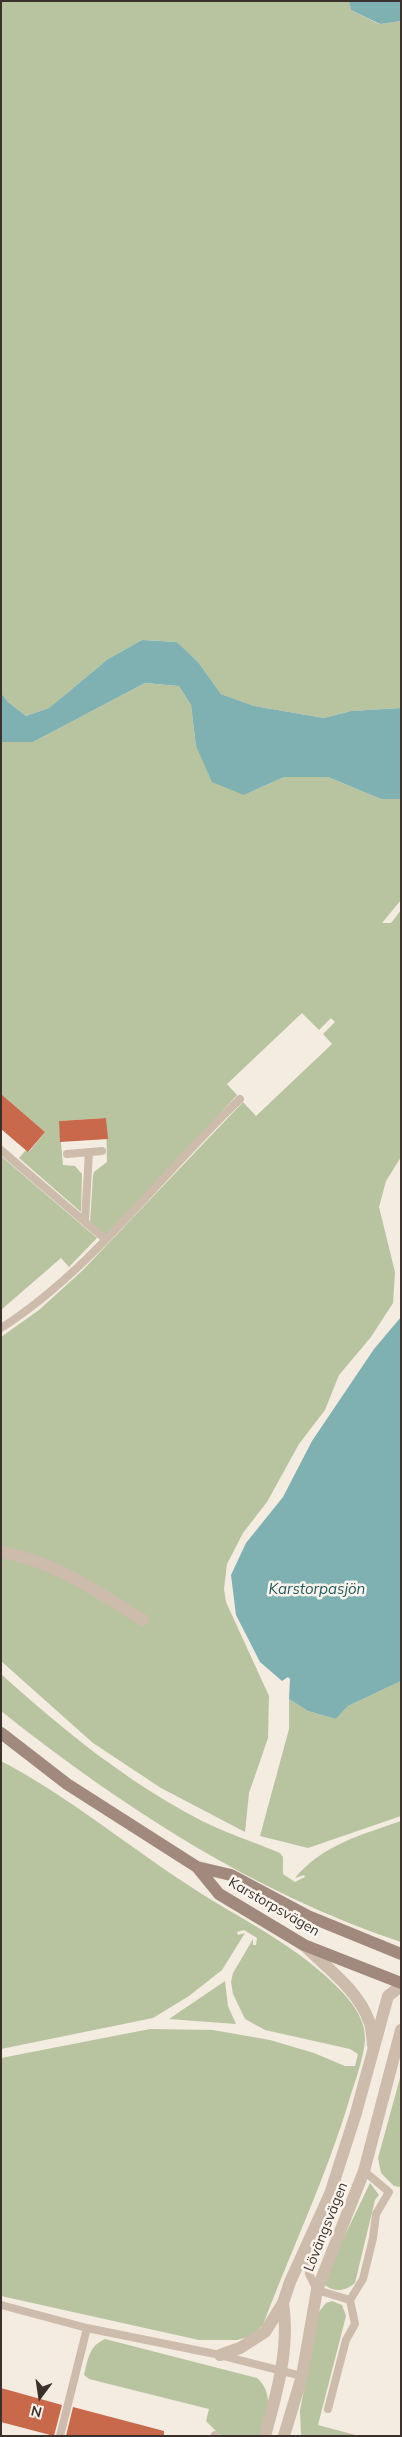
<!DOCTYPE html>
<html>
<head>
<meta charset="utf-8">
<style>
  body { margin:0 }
  #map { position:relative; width:402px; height:2437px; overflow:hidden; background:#f4ebe1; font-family:Mulish,sans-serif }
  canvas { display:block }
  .frame { position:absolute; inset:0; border:2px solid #3b302b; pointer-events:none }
  .north { position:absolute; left:15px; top:2372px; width:50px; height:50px; -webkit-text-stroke:4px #fbf5ee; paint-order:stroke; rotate:194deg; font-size:14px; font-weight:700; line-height:20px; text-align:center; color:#3b302b }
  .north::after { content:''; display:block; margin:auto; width:18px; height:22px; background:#3b302b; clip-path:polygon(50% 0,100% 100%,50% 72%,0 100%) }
</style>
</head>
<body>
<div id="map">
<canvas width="402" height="2437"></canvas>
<div class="frame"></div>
<div class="north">N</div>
</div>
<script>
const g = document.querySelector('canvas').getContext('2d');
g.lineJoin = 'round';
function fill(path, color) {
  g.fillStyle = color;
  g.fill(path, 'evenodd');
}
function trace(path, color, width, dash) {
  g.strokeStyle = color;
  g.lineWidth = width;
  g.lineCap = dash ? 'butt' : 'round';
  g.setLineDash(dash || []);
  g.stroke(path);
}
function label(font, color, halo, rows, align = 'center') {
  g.font = font + ' Mulish,sans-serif';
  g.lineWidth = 5;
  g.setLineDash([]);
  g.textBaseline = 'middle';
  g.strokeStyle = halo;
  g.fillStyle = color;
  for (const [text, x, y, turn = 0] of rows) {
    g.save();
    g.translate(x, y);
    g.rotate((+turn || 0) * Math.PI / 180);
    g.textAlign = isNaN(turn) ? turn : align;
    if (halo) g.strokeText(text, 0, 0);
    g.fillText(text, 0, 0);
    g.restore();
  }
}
fill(new Path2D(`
  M1 1H349L351 10 379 24 401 21V708L351 711 324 718 254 706 221 694 198 662 177 642 142 640 108 659 49 708 26 716 8 702 1 693Z
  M145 683 179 686 191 705 196 746 244 795 284 777H328L381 799H401V900L382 923H391L401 910V1157L386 1181 379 1207 395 1272 393 1303 371 1337 339 1375 325 1410 299 1444 267 1502 243 1533 227 1564 224 1589 226 1602 269 1696 268 1738 249 1793 245 1832 161 1788 93 1743 1 1661V1337L39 1310 83 1270 243 1102 256 1116 332 1044 323 1034 335 1022 331 1018 319 1030 302 1013 227 1084 237 1095 106 1236 90 1222 93 1176 94 1172 107 1162 106 1118 59 1121 63 1165 75 1166 82 1174 81 1212 19 1158 26 1150 29 1152 45 1132 1 1094V742H33Z
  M1 1156 97 1238 69 1267 61 1258 1 1310Z
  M1 1674C63 1730 127 1782 202 1821 226 1833 254 1842 280 1853L283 1857V1874L295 1882 305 1877 304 1875 295 1878C322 1845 361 1835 401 1821V1942C254 1893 122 1807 1 1711Z
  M401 1681V1816L308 1848 260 1836 289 1729V1699L308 1711 336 1719 348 1706Z
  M1 1761C66 1795 124 1843 185 1883 229 1913 280 1936 321 1972 339 1988 365 2011 365 2038 365 2053 356 2079 351 2094 328 2173 292 2248 263 2325L251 2336 237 2340H199L1 2296V2058L150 2029 213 2030 270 2040 314 2053 345 2066H355L358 2054 350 2049 265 2030 245 2019 233 1994 231 1982 233 1973 253 1939V1945H256L257 1938 244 1930 237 1932 238 1935 245 1933 222 1970 189 1996 153 2018 1 2049Z
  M225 1981 228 2006 236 2024 169 2019Z
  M400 2078H401V2187L394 2186 381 2173 378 2158Z
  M370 2183 379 2195 375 2200 355 2283C346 2291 334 2293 325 2285L336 2254Z
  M332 2301 342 2305 346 2316 318 2425 359 2436H301L300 2411 318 2313 326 2303Z
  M105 2339 257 2378C275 2394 267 2416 261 2436H221L206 2421 209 2409 89 2379 84 2375C88 2359 89 2346 105 2339Z`), '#b8c4a0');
fill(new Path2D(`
  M349 1H401V21L380 24 351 10Z
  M142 640 177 642 198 662 221 694 254 706 324 718 351 711 401 708V799H381L328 777H284L244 795 212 782 196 746 191 705 179 686 145 683 33 742H1V693L8 702 26 716 49 708 108 659Z
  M401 1317V1681L348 1706 336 1719 308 1711 289 1699 290 1679 288 1677 282 1681 260 1662 236 1615 231 1575 246 1543 283 1497 312 1441 374 1349Z`), '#7fb0b2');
fill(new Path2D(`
  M1 1094 45 1132 28 1152 1 1129Z
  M106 1118 108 1139 60 1142 59 1121Z
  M1 2388 62 2405 54 2436 1 2422Z
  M73 2407 164 2431V2436H66Z`), '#c8694b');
trace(new Path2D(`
  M1 1150 105 1239
  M67 1154 102 1151
  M85 1221 89 1152
  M1 1328C91 1271 163 1172 240 1099
  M307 2250 309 2274 317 2290 350 2300
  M1 2305 87 2328 220 2355 302 2376
  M328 2409 346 2340 355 2324 350 2300 363 2279 373 2238 376 2214 389 2192 364 2171
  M60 2436 87 2328
  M215 2436V2435`), '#cdbbac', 8);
trace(new Path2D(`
  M1 1552C55 1561 97 1592 143 1620
  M304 1945C327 1968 358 1990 369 2021 372 2028 372 2037 373 2045
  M220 2355 240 2348 265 2332 283 2303 290 2282 330 2194 356 2113 388 1996 401 1986
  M265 2436C277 2393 290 2347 283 2303
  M284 2436 302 2376 317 2290 364 2171 401 2030`), '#cdbbac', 12);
trace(new Path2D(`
  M1 1733 67 1784 197 1867 219 1894 304 1945 401 1983
  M197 1867 231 1875 308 1916 401 1954`), '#a18a7d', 12);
label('14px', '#3b302b', '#fbf5ee', [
  ["Karstorpsvägen",274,1907,30],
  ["Lövängsvägen",326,2227,-68]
]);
label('italic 15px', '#1f5a5e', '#fbf5ee', [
  ["Karstorpasjön",317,1589]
]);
</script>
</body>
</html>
